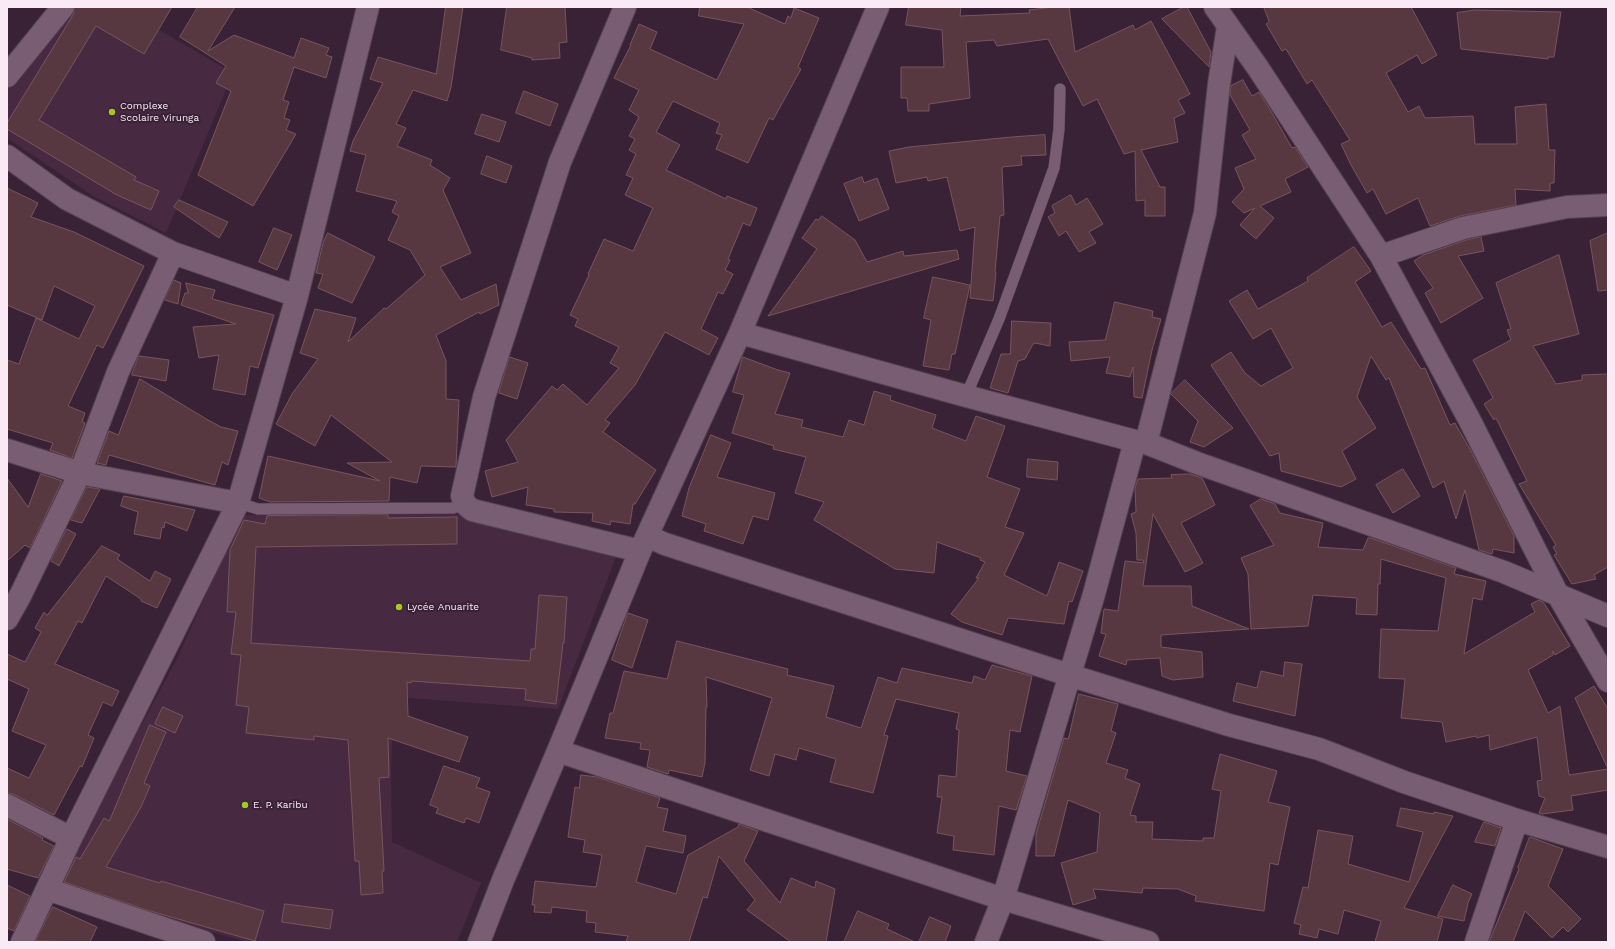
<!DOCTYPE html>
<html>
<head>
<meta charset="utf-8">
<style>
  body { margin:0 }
  #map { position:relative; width:1615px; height:949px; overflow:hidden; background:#3a2236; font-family:"Work Sans",sans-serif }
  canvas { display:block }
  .frame { position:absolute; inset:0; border:8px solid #faeaf6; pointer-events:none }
</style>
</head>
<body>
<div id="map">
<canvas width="1615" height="949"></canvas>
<div class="frame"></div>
</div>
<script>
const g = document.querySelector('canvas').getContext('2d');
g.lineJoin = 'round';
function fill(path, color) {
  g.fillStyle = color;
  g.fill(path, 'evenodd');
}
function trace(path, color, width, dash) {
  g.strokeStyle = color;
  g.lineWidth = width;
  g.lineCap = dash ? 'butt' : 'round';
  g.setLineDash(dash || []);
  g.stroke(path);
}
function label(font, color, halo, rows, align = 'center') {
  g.font = font + ' "Work Sans",sans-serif';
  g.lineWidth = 4;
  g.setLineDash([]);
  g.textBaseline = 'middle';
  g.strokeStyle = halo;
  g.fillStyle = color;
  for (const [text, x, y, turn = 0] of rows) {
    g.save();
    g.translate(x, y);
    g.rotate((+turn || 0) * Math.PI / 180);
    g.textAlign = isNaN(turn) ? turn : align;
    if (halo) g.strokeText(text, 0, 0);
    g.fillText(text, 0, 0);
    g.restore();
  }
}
fill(new Path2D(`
  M69 7H120L233 73 166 233 93 196 7 138V86Z
  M450 512 616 557 558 709 394 697 391 768 392 842 481 883 457 942H247L61 888 75 847 178 657 242 515Z`), '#472a42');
const building = new Path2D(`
  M75 7H172L144 54 96 26 39 120 136 177 134 180 159 191 151 210 117 195 7 129V123L73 15Z
  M198 7H235L208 51 234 35 294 58 301 38 329 48 326 55 332 57 326 78 294 67 283 100 289 102 284 118 290 120 286 130 296 134 253 206 198 175 231 91 216 83 226 66 180 37Z
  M446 7H463L451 87 447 101 413 90 396 124 406 128 397 146 432 160 430 165 450 178 443 190 471 253 440 267 461 300 496 284 499 305 480 314 479 312 436 335 446 361V399L459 400 456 467 421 466 417 483 390 477 389 501 270 502 259 498 268 456 380 481 347 463 392 462 331 415 315 446 276 424 292 394 318 359 300 353 315 309 356 318 348 342 384 308 386 309 425 275 410 250 388 240 399 216 392 212 397 201 356 191 366 155 350 151 353 141 383 83 370 79 378 57 436 74Z
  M507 7H565L567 42 559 43 560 58 532 60V58L501 50Z
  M700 7H747L785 24 788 16 791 18 794 8 819 18 798 67 801 69 773 120 769 118 748 163 716 149 722 135 716 133 720 123 673 101 656 132 680 145 666 170 726 199 727 196 757 208 750 226 743 223 728 259 730 260 725 270 733 274 723 294 718 292 701 329 718 338 709 355 665 332 635 385 605 420 610 423 603 432 656 470 635 504H633L630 524 611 521 610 525 592 521 593 513 554 512V509L526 505 528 487 492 497 485 471 518 462 506 440 552 386 557 390 563 384 587 405 619 368 610 363 619 347 575 326 578 319 570 315 589 275 588 274 604 239 633 251 653 208 625 195 633 178 626 175 636 154 629 150 635 139 629 136 639 117 629 110 639 90 614 78 631 45H630L639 24 657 32 650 49 717 80 744 24 699 16Z
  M909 7H961L960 16 1030 13 1029 10 1053 7H1069L1075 52 1133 25 1135 30 1151 21 1190 94 1178 100 1185 113 1174 118 1178 142 1141 150 1160 187H1165V216H1145V200L1136 201 1135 151 1124 154 1097 99 1083 106 1048 39 997 46 994 40 966 42 970 98 929 104V111H908L907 98H901V67H944L942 30 906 25Z
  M1184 7H1187L1211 52 1209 67 1162 19Z
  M1264 7H1411L1437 55 1422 64 1417 55 1386 73 1408 112 1419 106 1425 118 1473 116 1475 144H1517L1515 107 1546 104 1549 150H1555L1554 183H1550V191L1515 189 1516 205 1460 216 1430 226 1418 198 1386 214 1373 189 1367 193 1351 165 1341 144 1350 140 1312 80 1307 84 1286 49 1282 51 1266 24 1269 22Z
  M1475 10 1561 12 1554 57H1548V59L1461 49 1457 13Z
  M1243 80 1252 96 1259 92 1272 113 1292 148 1295 147 1308 167 1285 179 1291 192 1260 206 1274 218 1256 239 1240 225 1255 208 1244 213 1232 202 1244 189 1235 168 1256 159 1242 135 1250 130 1230 95 1231 86Z
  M524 91 558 104 550 126 516 113Z
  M482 114 506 122 499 142 475 134Z
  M1045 135 1046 155 1021 156 1022 165 1002 167 1004 215 1000 216 995 272 996 273 993 301 970 298 975 227 960 231 947 177 928 181 927 177 896 183 889 151 909 147 1012 137Z
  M487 156 512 166 506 183 481 174Z
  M862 177 864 183 877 178 889 209 859 221 844 184Z
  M7 188 38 203 31 217 74 232 144 266 103 348 97 345 68 406 85 413 82 422 85 423 72 458 50 450 53 443 7 429V360L19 364 36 318 79 339 95 306 54 286 42 320 7 305Z
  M1071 195 1076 205 1087 198 1103 224 1089 232 1096 243 1079 252 1066 231 1059 236 1048 217 1055 213 1052 206Z
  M179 200 228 222 219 238 174 207Z
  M822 216 855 240 867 262 903 251 904 256 957 250 959 259 768 316 817 249 802 238 816 219 818 220Z
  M274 228 292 235 277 270 259 262Z
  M328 233 375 257 352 303 318 288 323 274 316 273 323 243Z
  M1608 233V290L1598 291 1590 241Z
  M1481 237 1484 251 1458 256 1483 298 1441 323 1425 293 1433 288 1414 261 1423 255 1466 240Z
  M1354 247 1371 271 1355 282 1382 327 1391 322 1421 369 1425 368 1450 425 1455 423 1456 425 1471 451 1514 536V553L1493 549 1492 554 1479 550 1465 490 1456 519 1444 481 1433 488 1389 378 1386 380 1371 356 1357 397 1376 428 1342 451 1356 479 1341 487 1281 471 1279 453 1270 456 1211 365 1231 352 1245 373 1261 386 1293 368 1271 328 1253 339 1229 301 1247 290 1258 309 1308 281 1307 278Z
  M1559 255 1579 334 1533 346 1556 384 1582 380V375L1608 374V567L1594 575 1596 579 1572 584 1554 555 1557 554 1553 547 1556 545 1519 484 1527 481 1496 418 1494 420 1484 404 1493 398 1473 360 1511 340 1507 330 1511 329 1496 283Z
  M933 277 970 285 955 354H952L949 370 923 366 931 320 924 318Z
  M174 280 181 283 178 304 165 300Z
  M186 283 215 290 212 299 274 315 258 368 250 366 245 395 213 389 219 355 199 358 193 327 236 324 181 305 185 293H188Z
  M1115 302 1153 311 1152 317 1161 319 1152 350 1142 398 1134 397 1133 367 1130 377 1106 373 1110 357 1071 361 1069 342 1105 340Z
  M1012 321 1051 323 1050 346 1035 343 1033 344 1025 359 1018 361 1008 393 990 388 1001 354H1010Z
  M139 356 169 360 166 381 132 375Z
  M510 357 528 363 517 399 499 393Z
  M743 357 778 370 790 373 775 414 803 420 801 427 843 437 849 420 864 425 874 391 891 396 890 400 936 415 932 428 966 441 976 416 1005 426 987 477 1020 489 1005 527 1024 533 1004 575 1047 596 1059 562 1083 571 1072 602 1069 601 1064 624 1008 618 1002 635 962 622 951 614 979 578H976L985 562 980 560 981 558 937 542 934 573 895 569 814 520 824 502 795 493 806 457 773 449 774 446 732 433 744 395 733 392Z
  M140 379 208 420 221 427 238 431 228 465 222 462 215 485 109 455 106 465 97 463 109 431 118 435Z
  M1185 380 1233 428 1204 447 1190 442 1198 421 1171 394Z
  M711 435 731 443 717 477 775 493 768 520 753 516 743 544 704 531 706 524 682 516 689 488Z
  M1028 459 1058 462 1057 480 1027 477Z
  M1403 469 1420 496 1393 513 1376 485Z
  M41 474 62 481 30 548 25 545 7 561V478L28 507Z
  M1190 474 1202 478 1215 505 1181 523 1203 563 1185 572 1153 514 1143 586H1191L1192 606 1249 629 1161 635V647L1202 652 1203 677 1173 680 1162 676 1160 658 1127 660 1126 665 1099 656 1106 634 1101 633 1104 609 1118 611 1125 561 1144 563 1143 560H1137L1136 533 1131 514 1136 512 1135 488 1138 479 1172 478 1171 475Z
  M87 487 100 489 82 523 71 520Z
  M124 496 195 510 187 531 165 522 164 528 162 527 160 539 134 534 138 512 121 506Z
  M1261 499 1275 504 1280 513 1323 523 1318 547 1363 550 1368 538H1371L1456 568 1454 574 1486 581 1482 600 1473 598 1464 654 1535 612 1531 604 1539 600 1544 603 1570 646 1555 655 1553 651V655L1528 670 1548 713 1560 706 1569 775 1608 769 1575 698 1594 686 1608 709V790L1571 796 1573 810 1542 814 1539 813 1545 798 1539 796 1537 781 1542 780 1537 737 1490 750 1489 735 1477 738 1476 736 1446 742 1442 722 1401 718 1405 679 1379 678 1381 629 1438 631 1446 578 1381 559 1380 584H1378L1377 615 1356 614 1357 598 1313 595 1308 626 1251 629 1248 574 1241 558 1274 545 1250 506Z
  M388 515V518L457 517V544L256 547 251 643 530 661 531 649H535L539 595 567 597 564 643H563L556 704 525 700 526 689 411 681V683L407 682 408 716 468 737 459 762 388 738 389 777 379 778 384 871H382L383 893 361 895 359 861H355L348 740 314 736V740L246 733 249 707 236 705 241 655 231 654 236 612H227L230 550 244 520 265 524 267 516Z
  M67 529 76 534 59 566 51 561Z
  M102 546 120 555 117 559 150 581 155 571 171 579 157 608 141 601V599L106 576 82 623 78 621 55 664 119 691 112 706 103 702 88 735 94 738 82 767 80 766 54 815 13 794 7 793V768L29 778 46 745 12 731 29 689 7 679V654L25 662 41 632 35 628 44 612 47 615Z
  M628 613 648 620 632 668 612 660Z
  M677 641 788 669 787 675 834 686 826 717 861 728 878 677 897 683 902 668 972 683 974 676 985 680 992 665 1032 676 1020 732 1010 730 1006 771 1027 776 1016 810 999 806 994 855 953 850 954 836 937 833 942 797H937L939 775 956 777 959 730 956 729 959 713 896 699 884 735 888 736 873 793 830 782 836 759 799 748 796 760 775 754 769 776 750 770 772 698 706 677 707 707H706L705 763 702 777 669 770 668 774 647 767 650 750 640 749 641 743 605 738 610 713H613L624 671 667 679Z
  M1285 662 1302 664 1295 716 1233 701 1237 683 1257 688 1261 671 1283 676Z
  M1079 694 1118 704 1111 731 1116 733 1106 763 1128 770 1125 778 1140 784 1130 815 1136 816V822H1153L1152 839 1203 841V838H1214L1221 791 1212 789 1220 754 1277 771 1268 802 1290 807 1278 865 1270 863 1264 911 1195 901 1196 896 1178 889 1143 888 1142 893 1093 889 1096 898 1073 905 1061 863 1097 852 1100 813 1068 800 1054 856H1036V834L1064 738 1068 739Z
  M163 707 183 716 175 733 155 724Z
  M150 725 166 732 144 783 150 786 141 807 106 867 160 883 161 881 264 911 255 941 150 911 64 882 76 857 80 859 104 818 109 821Z
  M444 766 480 778 476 787 490 792 479 823 466 818 464 823 436 813 438 808 430 805Z
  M581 775 597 777 660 798 657 807 668 809 663 831 686 836 683 853 646 846 636 882 676 894 688 855 738 827 739 824 758 831 744 861 780 903 791 878 815 888 816 881 835 889 826 942H791L747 910 755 900 719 856 707 898 703 897 689 942H626L628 936 595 932 596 923 586 922 587 911 552 907 551 913 534 912 535 905H532L535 881 596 887 602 855 583 852 585 840 568 837 575 787 579 788Z
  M1401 808 1434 814V812L1453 816 1404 908 1443 919 1437 942H1375L1381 921 1344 910 1338 934 1319 929 1317 938 1299 934 1301 925 1294 923 1303 887 1308 888 1318 830 1353 836 1348 864 1409 882 1423 832 1397 826Z
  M7 819 43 838 42 840 54 846 38 878 7 869Z
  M1484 822 1501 828 1495 846 1475 842Z
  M1530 837 1563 849 1548 886 1581 919 1568 932 1563 927 1552 938 1525 911 1513 942H1489L1519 869 1518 868Z
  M7 885 30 896 14 931 7 928Z
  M1453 885 1472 894 1468 903 1464 921 1438 916Z
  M285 904 333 910 330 929 282 922Z
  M53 907 97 927 90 942 36 941Z
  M858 911 889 924 887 929 915 942H844Z
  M930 917 951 926 945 942H919Z`);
fill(building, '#583840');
trace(building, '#78555d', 1);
const service = new Path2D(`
  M966 396 999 319 1054 168 1059 129 1060 89
  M238 503 258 509 453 508 465 504`);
const minor = new Path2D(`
  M625 7 560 162 484 397 462 496 465 504 472 510 640 551
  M1215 7 1258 68 1381 256 1469 419 1558 595 1608 681
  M7 76 63 7
  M7 156 67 199 173 253 297 296
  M1381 256 1463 228 1567 207 1608 205
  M740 333 966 396 1135 441 1146 443 1197 463 1504 572 1608 616
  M1146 443 1205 213 1219 84 1228 26
  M7 450 80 473 238 503
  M647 536 665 544 1069 675 1229 725 1319 749 1404 782 1517 820 1608 847
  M7 619 20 596 80 473 118 372 173 253
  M558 751 1003 899 1148 942
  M7 805 71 838
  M47 889 204 942
  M22 942 71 838 238 503 297 296 368 7
  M479 942 503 880 558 751 640 551 740 333 878 7
  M986 942 1003 899 1094 594 1135 441
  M1476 942 1517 820`);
trace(service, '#544151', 12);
trace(minor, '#544151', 24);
trace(service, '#785d73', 11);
trace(minor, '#785d73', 22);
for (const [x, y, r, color] of [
  [112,112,4,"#a5c823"],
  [399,607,4,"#a5c823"],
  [245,805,4,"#a5c823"]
]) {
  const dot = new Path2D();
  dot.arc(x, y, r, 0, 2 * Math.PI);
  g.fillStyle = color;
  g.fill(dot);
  trace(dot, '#3a2236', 1.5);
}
label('10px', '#faeaf6', '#3a2236', [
  ["Complexe",120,106],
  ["Scolaire Virunga",120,118],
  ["Lycée Anuarite",407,607],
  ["E. P. Karibu",253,805]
], 'left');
</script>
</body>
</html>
